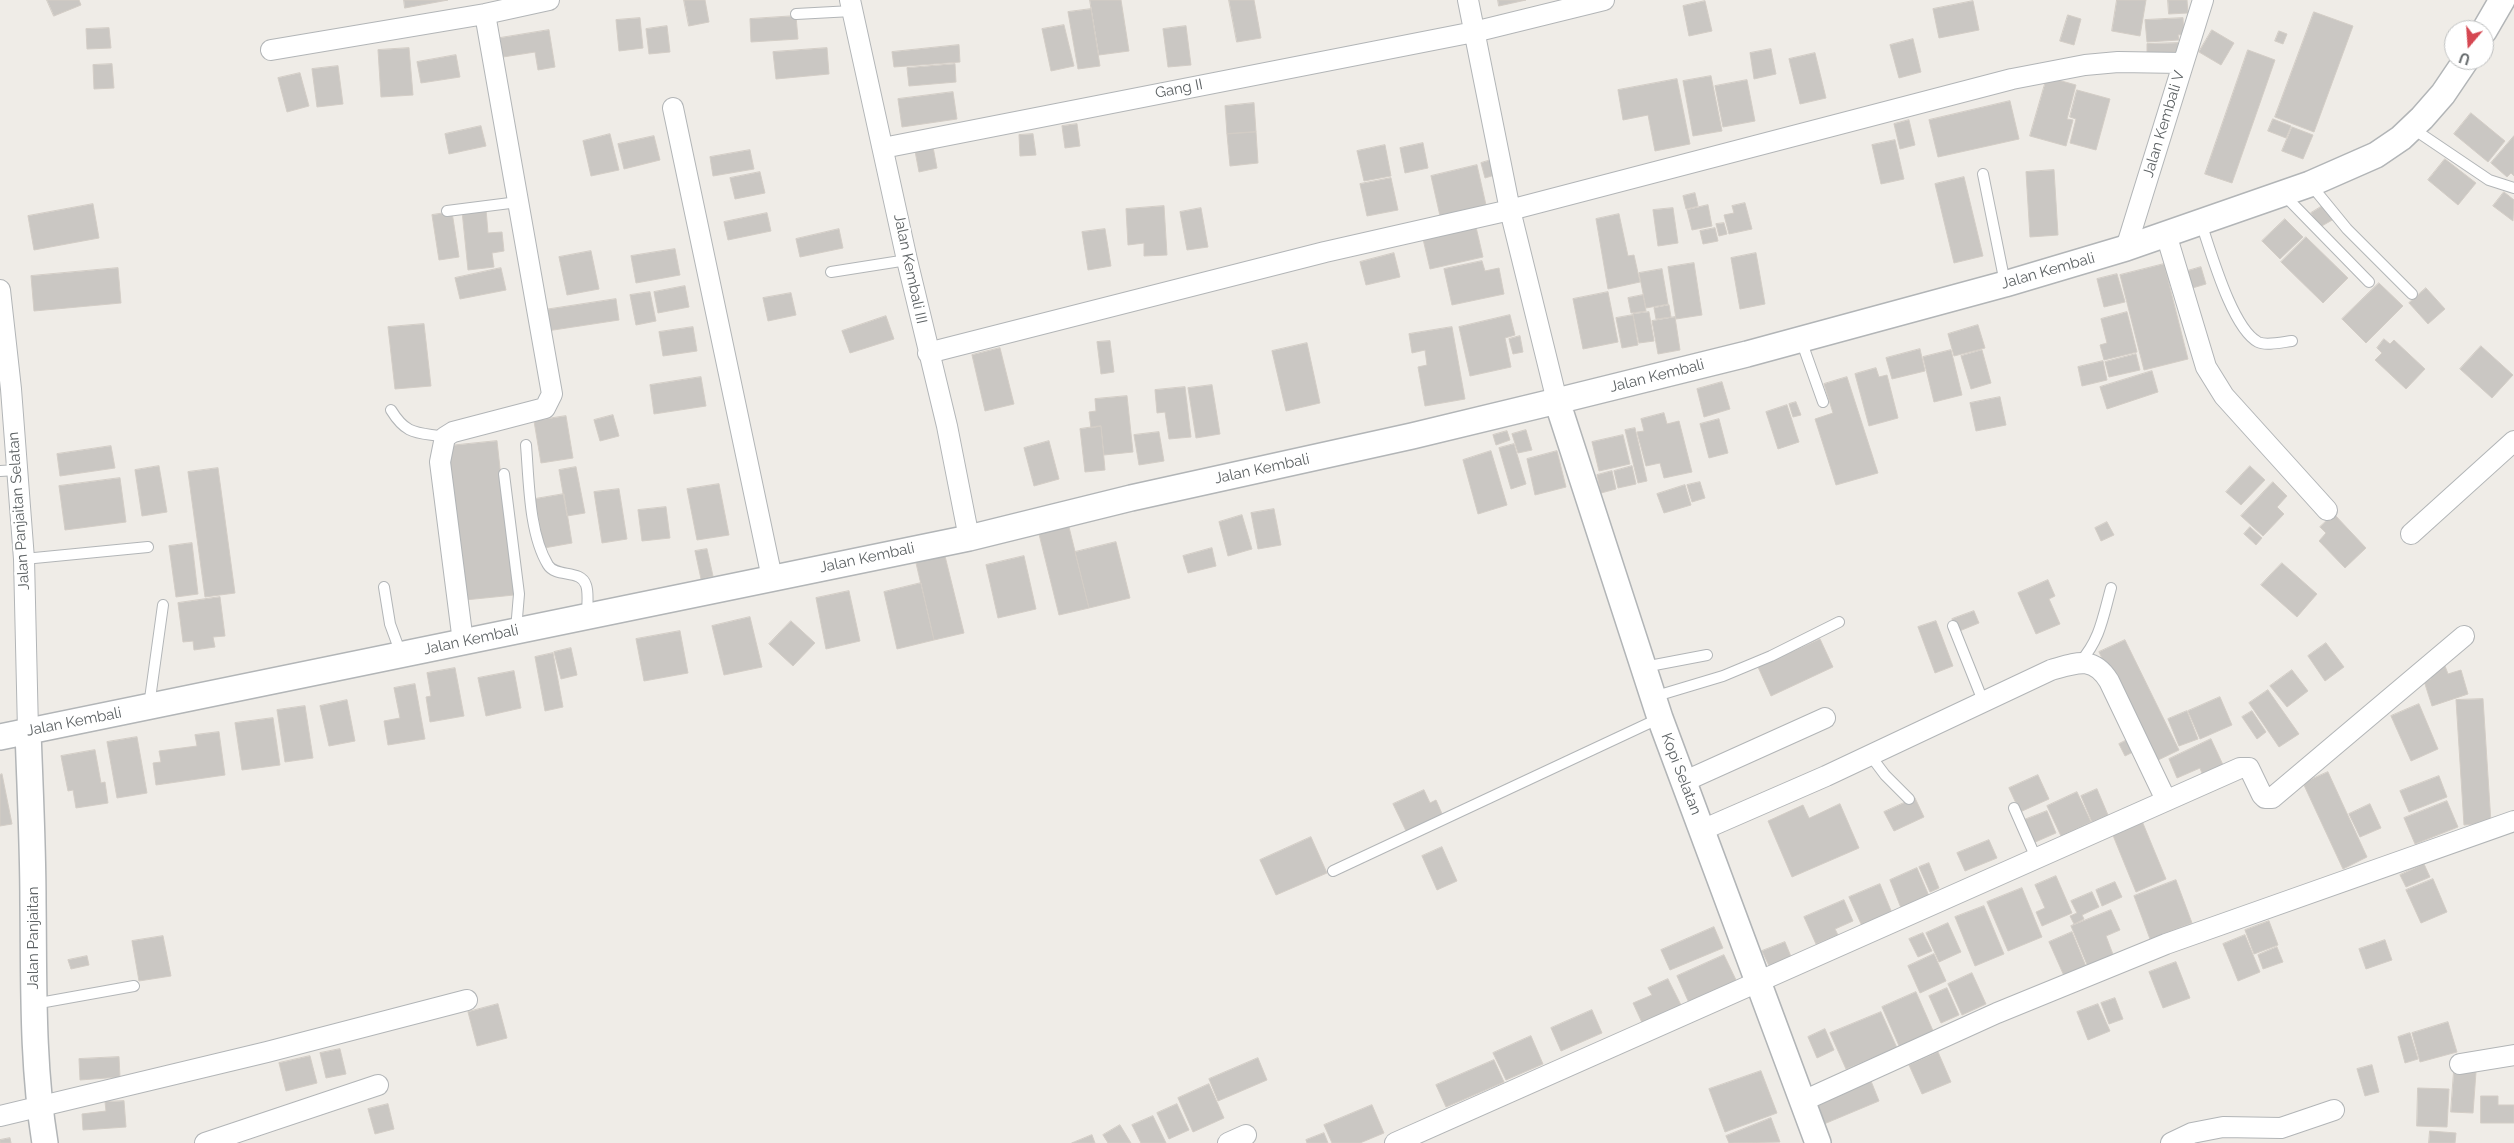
<!DOCTYPE html>
<html>
<head>
<meta charset="utf-8">
<style>
  body { margin:0 }
  #map { position:relative; width:2514px; height:1143px; overflow:hidden; background:#efece7; font-family:Raleway,sans-serif }
  canvas { display:block }
  .north { position:absolute; left:2444px; top:20px; width:50px; height:50px; box-sizing:border-box; background:#fff; border:1px solid #bfc1c1; border-radius:50%; rotate:198deg; font-size:14px; font-weight:700; line-height:20px; text-align:center; color:#5e6365 }
  .north::after { content:''; display:block; margin:auto; width:18px; height:22px; background:#d54751; clip-path:polygon(50% 0,100% 100%,50% 72%,0 100%) }
</style>
</head>
<body>
<div id="map">
<canvas width="2514" height="1143"></canvas>
<div class="north">U</div>
</div>
<script>
const g = document.querySelector('canvas').getContext('2d');
g.lineJoin = 'round';
function fill(path, color) {
  g.fillStyle = color;
  g.fill(path, 'evenodd');
}
function trace(path, color, width, dash) {
  g.strokeStyle = color;
  g.lineWidth = width;
  g.lineCap = dash ? 'butt' : 'round';
  g.setLineDash(dash || []);
  g.stroke(path);
}
function label(font, color, halo, rows, align = 'center') {
  g.font = font + ' Raleway,sans-serif';
  g.lineWidth = 5;
  g.setLineDash([]);
  g.textBaseline = 'middle';
  g.strokeStyle = halo;
  g.fillStyle = color;
  for (const [text, x, y, turn = 0] of rows) {
    g.save();
    g.translate(x, y);
    g.rotate((+turn || 0) * Math.PI / 180);
    g.textAlign = isNaN(turn) ? turn : align;
    if (halo) g.strokeText(text, 0, 0);
    g.fillText(text, 0, 0);
    g.restore();
  }
}
const building = new Path2D(`
  M47 0H79L81 5 54 16Z
  M404 0H448L405 8Z
  M684 0H705L709 22 689 26Z
  M1090 0H1121L1129 51 1099 55Z
  M1229 0H1254L1261 38 1237 42Z
  M1498 0H1526L1499 6Z
  M2117 0H2146L2140 36 2112 31Z
  M2168 0H2187L2188 13 2169 14Z
  M1705 1 1712 31 1689 36 1683 6Z
  M1973 1 1979 30 1939 38 1933 9Z
  M1091 9 1100 66 1078 69 1068 12Z
  M2314 12 2353 26 2314 132 2275 117Z
  M2068 15 2081 19 2074 45 2060 41Z
  M796 16 798 39 751 42 750 19Z
  M640 18 643 48 619 51 616 20Z
  M2183 18 2184 34 2178 35 2179 40 2147 42 2145 20Z
  M1064 25 1074 66 1051 71 1042 29Z
  M667 26 670 52 649 54 646 29Z
  M1186 26 1191 65 1168 67 1163 29Z
  M109 28 111 48 87 49 86 29Z
  M549 30 555 67 538 70 535 52 503 57 500 38Z
  M2212 30 2234 43 2221 65 2199 52Z
  M2279 31 2287 34 2283 44 2275 41Z
  M1913 39 1921 72 1899 78 1890 45Z
  M2178 43V52L2147 54V44Z
  M959 45 960 62 894 67 892 52Z
  M409 48 413 95 381 97 378 50Z
  M827 48 829 74 776 79 773 52Z
  M1771 49 1776 74 1754 79 1750 53Z
  M2248 50 2275 60 2232 183 2205 174Z
  M1815 53 1826 98 1800 104 1789 59Z
  M456 55 460 77 421 83 417 62Z
  M112 64 114 88 94 89 93 65Z
  M955 64 956 82 909 86 907 68Z
  M338 66 343 104 317 107 312 69Z
  M300 73 309 106 287 112 278 78Z
  M1711 76 1722 131 1693 136 1683 81Z
  M2047 77 2076 85 2067 119 2073 120 2066 146 2030 136Z
  M1677 79 1690 144 1655 151 1648 115 1623 120 1618 90Z
  M1747 80 1755 121 1723 127 1715 86Z
  M2077 90 2110 99 2096 150 2070 143 2076 119 2070 117Z
  M953 92 957 119 902 127 898 99Z
  M2010 101 2019 139 1938 157 1929 120Z
  M1254 103 1256 132 1227 134 1225 106Z
  M2471 113 2505 141 2488 162 2454 134Z
  M2273 119 2291 126 2286 138 2268 131Z
  M1909 120 1915 145 1900 149 1894 124Z
  M1077 124 1080 146 1065 148 1062 126Z
  M481 126 486 146 449 154 445 134Z
  M2292 127 2313 135 2303 159 2282 151Z
  M1256 132 1258 163 1230 166 1227 134Z
  M610 134 619 170 591 176 583 141Z
  M1033 134 1036 155 1020 156 1019 135Z
  M654 136 660 160 624 169 618 144Z
  M2514 136V176L2511 173 2507 177 2491 163Z
  M1895 140 1904 179 1881 184 1872 145Z
  M1423 143 1428 168 1405 173 1400 148Z
  M1385 145 1391 176 1364 181 1357 151Z
  M933 147 937 168 919 172 915 151Z
  M750 150 754 169 713 176 710 157Z
  M2445 159 2476 183 2458 205 2428 180Z
  M1491 160 1495 175 1485 178 1481 163Z
  M1477 165 1486 205 1440 216 1431 176Z
  M2054 170 2058 235 2030 237 2026 172Z
  M760 172 765 193 735 199 730 178Z
  M1964 177 1983 256 1954 263 1935 184Z
  M1391 178 1398 210 1367 216 1360 184Z
  M2504 192 2514 200 2513 221 2493 206Z
  M1695 193 1698 206 1686 209 1683 196Z
  M1745 203 1752 229 1729 234 1724 215 1734 213 1732 206Z
  M93 204 99 238 34 250 28 216Z
  M1708 205 1712 226 1692 230 1687 210Z
  M2324 205 2334 219 2320 227 2311 213Z
  M1164 206 1167 255 1144 256V243L1128 245 1126 209Z
  M1201 208 1208 247 1187 250 1180 212Z
  M1673 208 1678 243 1658 246 1653 210Z
  M486 209 488 233 502 232 504 251 492 253 494 267 468 270 462 211Z
  M452 212 459 257 439 260 432 215Z
  M767 213 771 231 728 240 724 222Z
  M1619 214 1628 256 1634 255 1640 282 1608 289 1596 219Z
  M2285 219 2303 237 2280 259 2262 241Z
  M1724 223 1727 234 1719 236 1716 224Z
  M1476 227 1483 257 1430 269 1423 239Z
  M1715 228 1718 241 1703 244 1700 231Z
  M839 229 843 248 800 257 796 239Z
  M1105 229 1111 266 1088 270 1082 232Z
  M2306 237 2348 278 2323 303 2281 262Z
  M675 249 680 275 636 283 631 256Z
  M591 251 599 289 567 295 559 257Z
  M1394 253 1400 277 1366 285 1360 262Z
  M1756 253 1765 304 1740 309 1731 258Z
  M1482 261 1485 271 1499 268 1504 294 1452 305 1444 269Z
  M1694 263 1702 315 1676 319 1668 267Z
  M2164 264 2188 359 2144 370 2120 275Z
  M2201 267 2206 284 2189 289 2184 272Z
  M118 268 121 303 34 311 31 276Z
  M501 268 506 290 460 299 455 278Z
  M1662 269 1668 304 1646 308 1639 273Z
  M2117 274 2125 302 2104 307 2097 279Z
  M2379 283 2403 306 2366 343 2342 319Z
  M685 286 689 307 658 313 654 292Z
  M2426 288 2445 309 2428 324 2409 303Z
  M650 292 656 321 636 325 630 295Z
  M1608 292 1618 342 1583 349 1573 299Z
  M791 293 796 315 768 321 763 298Z
  M1643 295 1646 311 1631 313 1628 298Z
  M616 299 619 320 547 331 544 310Z
  M1669 305 1671 317 1656 319 1654 308Z
  M1649 312 1654 341 1639 343 1633 314Z
  M2127 312 2137 352 2104 360 2100 345 2107 343 2101 319Z
  M1510 315 1515 335 1505 338 1511 367 1470 376 1459 327Z
  M1633 315 1638 345 1622 348 1616 318Z
  M886 316 894 339 850 353 842 331Z
  M1675 317 1680 350 1658 354 1652 321Z
  M424 324 431 386 395 389 388 327Z
  M1978 325 1985 348 1954 356 1948 334Z
  M693 327 697 351 663 356 659 332Z
  M1452 327 1465 399 1425 406 1418 367 1427 365 1425 350 1412 353 1409 334Z
  M1520 336 1523 352 1513 354 1509 339Z
  M2384 339 2390 344 2394 340 2425 369 2406 389 2375 360 2382 353 2377 348Z
  M1110 341 1114 372 1101 374 1097 342Z
  M1307 343 1320 403 1286 411 1272 351Z
  M2481 346 2513 375 2492 398 2460 369Z
  M1000 348 1014 404 985 411 972 355Z
  M1920 349 1925 371 1892 379 1886 358Z
  M1951 350 1962 395 1934 402 1923 357Z
  M1982 350 1991 383 1971 389 1961 356Z
  M2136 354 2140 370 2109 377 2105 362Z
  M2103 361 2107 380 2082 386 2078 367Z
  M1876 368 1879 377 1887 375 1898 418 1869 426 1855 374Z
  M2152 371 2158 392 2107 409 2100 387Z
  M701 377 706 406 654 414 650 385Z
  M1847 377 1878 473 1836 485 1815 419 1833 413 1824 384Z
  M1722 382 1730 409 1704 417 1697 389Z
  M1212 385 1220 434 1196 438 1188 388Z
  M1185 387 1191 437 1169 439 1165 412 1157 413 1155 390Z
  M1127 396 1133 452 1104 455 1101 426 1091 428 1089 412 1096 411 1095 399Z
  M2000 397 2006 425 1976 431 1970 403Z
  M1796 402 1801 415 1793 417 1789 404Z
  M1787 405 1799 442 1778 449 1766 412Z
  M1664 413 1667 424 1679 421 1692 472 1664 478 1660 463 1646 466 1637 432 1644 431 1641 419Z
  M613 415 619 436 600 441 594 420Z
  M566 416 573 458 541 463 534 421Z
  M1719 419 1728 453 1709 458 1700 424Z
  M1101 426 1105 470 1085 472 1080 429Z
  M1635 428 1647 481 1638 483 1625 430Z
  M1526 430 1532 450 1518 453 1512 434Z
  M1507 431 1510 440 1496 445 1493 435Z
  M1159 432 1164 461 1139 465 1134 435Z
  M1623 435 1630 464 1599 471 1592 442Z
  M497 441 514 595 465 600 448 446Z
  M1049 441 1059 479 1034 486 1024 448Z
  M1514 444 1526 484 1511 489 1499 448Z
  M111 446 115 468 60 476 57 454Z
  M1491 451 1507 505 1478 514 1463 460Z
  M1557 451 1566 487 1535 495 1527 459Z
  M159 466 167 512 142 516 135 470Z
  M1632 466 1636 484 1618 488 1614 471Z
  M2250 466 2265 480 2241 505 2226 492Z
  M576 467 585 513 567 516 559 470Z
  M218 468 235 593 205 597 188 472Z
  M1612 471 1616 489 1601 493 1597 475Z
  M120 478 126 522 65 530 59 486Z
  M1700 482 1705 498 1692 502 1687 485Z
  M2273 482 2287 496 2277 507 2284 514 2263 536 2241 516Z
  M719 484 729 535 697 540 687 489Z
  M1685 485 1691 505 1664 513 1657 494Z
  M619 489 627 539 602 543 594 492Z
  M564 494 572 543 544 548 535 499Z
  M666 507 670 538 642 541 638 510Z
  M1274 509 1281 545 1258 549 1251 513Z
  M2334 514 2366 548 2345 568 2319 541 2326 533 2320 527Z
  M1242 515 1252 549 1228 556 1219 522Z
  M2107 522 2114 535 2101 541 2095 528Z
  M1069 527 1089 608 1059 615 1039 534Z
  M2250 527 2262 538 2256 545 2244 534Z
  M1116 542 1130 598 1089 608 1075 552Z
  M192 543 198 594 176 597 169 546Z
  M1212 548 1216 566 1188 573 1183 556Z
  M707 549 713 576 701 579 695 551Z
  M945 556 964 633 934 640 916 563Z
  M1024 556 1036 609 998 618 986 565Z
  M2282 563 2317 594 2297 617 2261 585Z
  M2048 580 2055 596 2049 599 2060 624 2036 634 2018 593Z
  M921 583 934 640 897 649 884 592Z
  M849 591 860 641 826 649 816 598Z
  M220 597 225 636 213 637 215 647 194 650 193 641 183 642 178 603Z
  M1974 611 1979 623 1957 632 1952 619Z
  M750 617 762 667 724 675 712 626Z
  M791 621 815 643 793 666 769 644Z
  M1936 621 1953 666 1935 673 1918 627Z
  M680 631 688 673 644 681 636 639Z
  M1820 639 1833 667 1771 696 1758 667Z
  M2125 640 2179 750 2152 763 2099 652Z
  M2326 643 2344 667 2325 681 2308 656Z
  M571 648 577 675 561 679 554 652Z
  M553 653 563 707 545 711 535 657Z
  M2445 666 2448 674 2461 670 2468 694 2432 706 2424 681 2431 679 2429 671Z
  M455 668 464 716 430 722 426 697 431 696 427 673Z
  M2292 670 2308 691 2287 707 2270 686Z
  M514 671 521 708 486 716 478 678Z
  M415 684 425 739 388 745 384 721 400 718 394 688Z
  M2268 690 2299 734 2279 747 2249 703Z
  M2220 697 2232 725 2200 739 2188 711Z
  M2483 699 2491 823 2464 825 2456 700Z
  M347 700 355 741 329 746 320 706Z
  M2419 704 2438 749 2411 761 2391 716Z
  M305 706 313 758 285 762 277 710Z
  M2187 711 2198 739 2179 746 2168 719Z
  M2252 711 2266 732 2257 739 2242 717Z
  M273 718 280 765 242 770 235 723Z
  M219 732 225 775 156 785 153 763 161 762 159 751 197 746 195 735Z
  M137 737 147 793 117 798 107 742Z
  M2131 738 2137 750 2125 756 2119 744Z
  M2211 739 2224 767 2203 776 2200 768 2177 778 2169 759Z
  M95 750 101 783 105 782 108 803 76 808 73 790 68 791 61 756Z
  M2328 772 2367 857 2343 869 2303 783Z
  M2 774 12 824 0 826V775Z
  M2038 775 2049 799 2020 812 2009 788Z
  M2439 776 2447 797 2409 812 2400 791Z
  M2097 789 2108 815 2092 822 2081 796Z
  M1424 790 1430 803 1436 800 1443 816 1407 833 1393 804Z
  M2077 792 2091 822 2061 836 2047 806Z
  M1915 798 1924 817 1894 831 1884 812Z
  M2447 801 2458 827 2415 844 2404 818Z
  M1840 804 1859 848 1792 877 1768 821 1803 805 1809 818Z
  M2370 804 2381 828 2360 837 2349 814Z
  M2047 811 2056 833 2033 843 2024 820Z
  M2142 821 2166 879 2136 892 2112 833Z
  M1311 837 1327 873 1276 895 1260 860Z
  M1989 840 1997 858 1965 871 1957 853Z
  M1442 847 1457 881 1437 890 1422 856Z
  M1929 863 1939 888 1930 892 1919 867Z
  M2424 864 2430 877 2406 887 2400 875Z
  M1917 868 1929 896 1901 908 1890 880Z
  M2056 876 2072 913 2042 926 2036 912 2045 908 2035 885Z
  M2433 879 2447 912 2421 923 2406 890Z
  M2176 880 2192 923 2150 939 2134 896Z
  M2115 882 2122 897 2102 906 2096 890Z
  M1880 884 1892 913 1862 926 1849 897Z
  M2022 888 2042 937 2008 951 1987 902Z
  M2092 892 2099 907 2082 915 2084 919 2074 924 2070 916 2077 913 2071 901Z
  M1844 900 1853 921 1835 929 1838 935 1816 944 1804 917Z
  M1984 906 2004 954 1975 966 1955 917Z
  M2111 910 2120 930 2106 936 2114 957 2088 967 2071 926Z
  M2269 921 2278 945 2254 954 2245 930Z
  M1948 923 1961 952 1939 962 1926 933Z
  M1714 927 1723 948 1670 970 1661 950Z
  M2072 932 2087 969 2065 978 2049 942Z
  M1923 933 1932 951 1918 957 1909 939Z
  M2245 935 2260 972 2238 981 2223 944Z
  M163 936 171 976 139 981 132 941Z
  M2385 940 2392 960 2366 969 2359 949Z
  M1785 942 1792 959 1770 968 1762 951Z
  M2277 947 2283 962 2263 969 2258 955Z
  M1934 954 1946 981 1920 993 1908 966Z
  M1724 955 1737 982 1689 1003 1677 976Z
  M87 956 89 965 71 969 68 960Z
  M2176 962 2190 998 2163 1008 2149 972Z
  M1972 973 1986 1004 1962 1015 1948 984Z
  M1668 979 1683 1009 1644 1027 1633 1003 1652 995 1648 988Z
  M1947 988 1959 1015 1941 1023 1929 996Z
  M1916 992 1934 1033 1900 1048 1882 1007Z
  M2115 998 2123 1019 2109 1024 2101 1003Z
  M498 1004 507 1038 477 1046 468 1012Z
  M2098 1004 2110 1031 2088 1040 2077 1012Z
  M1592 1010 1602 1033 1561 1051 1551 1028Z
  M1881 1012 1897 1048 1846 1069 1830 1033Z
  M2448 1022 2457 1052 2420 1062 2412 1033Z
  M1825 1029 1834 1050 1817 1058 1808 1037Z
  M2410 1033 2418 1059 2405 1063 2398 1037Z
  M1531 1036 1543 1064 1506 1080 1493 1053Z
  M340 1049 346 1074 326 1078 320 1053Z
  M1938 1052 1951 1082 1922 1094 1909 1065Z
  M310 1056 317 1083 286 1091 279 1063Z
  M119 1057 120 1077 80 1080 79 1059Z
  M1258 1058 1267 1080 1218 1101 1209 1079Z
  M1494 1060 1504 1082 1446 1107 1436 1085Z
  M2372 1065 2379 1092 2365 1096 2357 1069Z
  M1761 1071 1777 1113 1725 1132 1709 1089Z
  M2454 1071 2476 1072 2473 1113 2451 1112Z
  M1869 1076 1879 1101 1824 1124 1813 1099Z
  M1209 1084 1224 1118 1193 1132 1178 1098Z
  M2418 1088 2449 1089 2447 1127 2417 1126Z
  M2481 1096H2498V1105H2514V1123H2481Z
  M124 1101 126 1127 83 1130 82 1114 106 1111 105 1102Z
  M388 1104 394 1129 375 1134 368 1109Z
  M1177 1104 1189 1130 1169 1139 1157 1113Z
  M1372 1105 1384 1133 1360 1143H1332L1324 1125Z
  M1153 1116 1166 1143H1141L1132 1125Z
  M1771 1118 1780 1142 1729 1143 1726 1136Z
  M1120 1125 1131 1143H1108L1103 1135Z
  M2430 1131 2456 1133 2455 1143H2429Z
  M1324 1133 1328 1143H1307L1306 1140Z
  M1092 1135 1095 1143H1072Z
  M10 1138 11 1143H0V1140Z`);
fill(building, '#cac7c3');
trace(building, '#d3cdc6', 1);
const service = new Path2D(`
  M796 14 852 11
  M2412 128 2489 180 2514 188
  M1983 174 2005 283
  M2311 185 2347 229 2412 294
  M2284 195 2369 282
  M447 211 518 202
  M2201 223C2211 252 2232 328 2258 342 2266 346 2283 342 2292 341
  M831 272 907 260
  M1801 340 1823 402
  M391 410C407 436 417 432 445 437
  M526 445C529 481 529 534 548 565 556 578 581 569 586 585 589 593 587 606 587 615
  M0 471 17 470
  M504 474 519 594 516 630
  M24 559 148 547
  M384 587 390 624 401 654
  M1953 626 1983 701
  M2080 662C2100 640 2103 617 2111 588
  M1644 667 1707 655
  M1653 697 1723 676 1771 656 1839 622
  M149 706 163 605
  M1870 755 1885 775 1909 799
  M2014 808 2036 858
  M1333 871 1660 718
  M34 1004 134 986`);
const minor = new Path2D(`
  M850 0 907 260 947 426 969 538
  M1468 0 1510 210 1557 401
  M271 50 485 14 549 0
  M673 108 772 578
  M883 148 1474 32 1604 0
  M2166 234 2206 367 2224 396 2327 510
  M2126 248 2203 0
  M0 290 11 389 24 559 28 731
  M928 353 1325 252 1510 210 2012 79 2085 65 2118 62 2183 63
  M2411 534 2514 441
  M463 642 440 462 445 437 453 432 545 408 552 394 485 14
  M1683 782 1825 718
  M1702 830 1826 776 2051 670C2076 663 2093 655 2109 681L2166 800
  M2460 1064 2514 1055
  M1803 1101 1997 1013 2166 944 2514 821
  M0 1116 267 1052 467 1000
  M205 1143 378 1085
  M1228 1143 1246 1135
  M1395 1143 2240 768H2249L2262 795 2265 798H2272L2464 636
  M2171 1143 2192 1133 2223 1127 2281 1128 2334 1110`);
const tertiary = new Path2D(`
  M2484 31 2502 0
  M1557 401 1660 718 1818 1143
  M28 731C30 789 33 846 33 903 34 984 32 1063 45 1143
  M0 737 969 538 1131 498 1412 436 1557 401 1747 354 2005 284 2126 248 2310 184 2376 155 2401 138 2422 118 2443 94 2466 60`);
trace(service, '#b2b5b7', 12);
trace(minor, '#b2b5b7', 22);
trace(tertiary, '#b2b5b7', 28);
trace(service, '#fff', 10);
trace(minor, '#fff', 20);
trace(tertiary, '#fff', 25);
label('15px', '#5e6365', '#fff', [
  ["Gang II",1179,89,-11],
  ["Jalan Kembali V",2164,124,-73],
  ["Jalan Kembali III",910,269,78],
  ["Jalan Kembali",2048,271,-16],
  ["Jalan Kembali",1657,376,-14],
  ["Jalan Kembali",1262,469,-12],
  ["Jalan Panjaitan Selatan",19,511,-94],
  ["Jalan Kembali",867,558,-12],
  ["Jalan Kembali",471,640,-12],
  ["Jalan Kembali",74,722,-11],
  ["Kopi Selatan",1681,774,69],
  ["Jalan Panjaitan",33,938,-90]
]);
</script>
</body>
</html>
